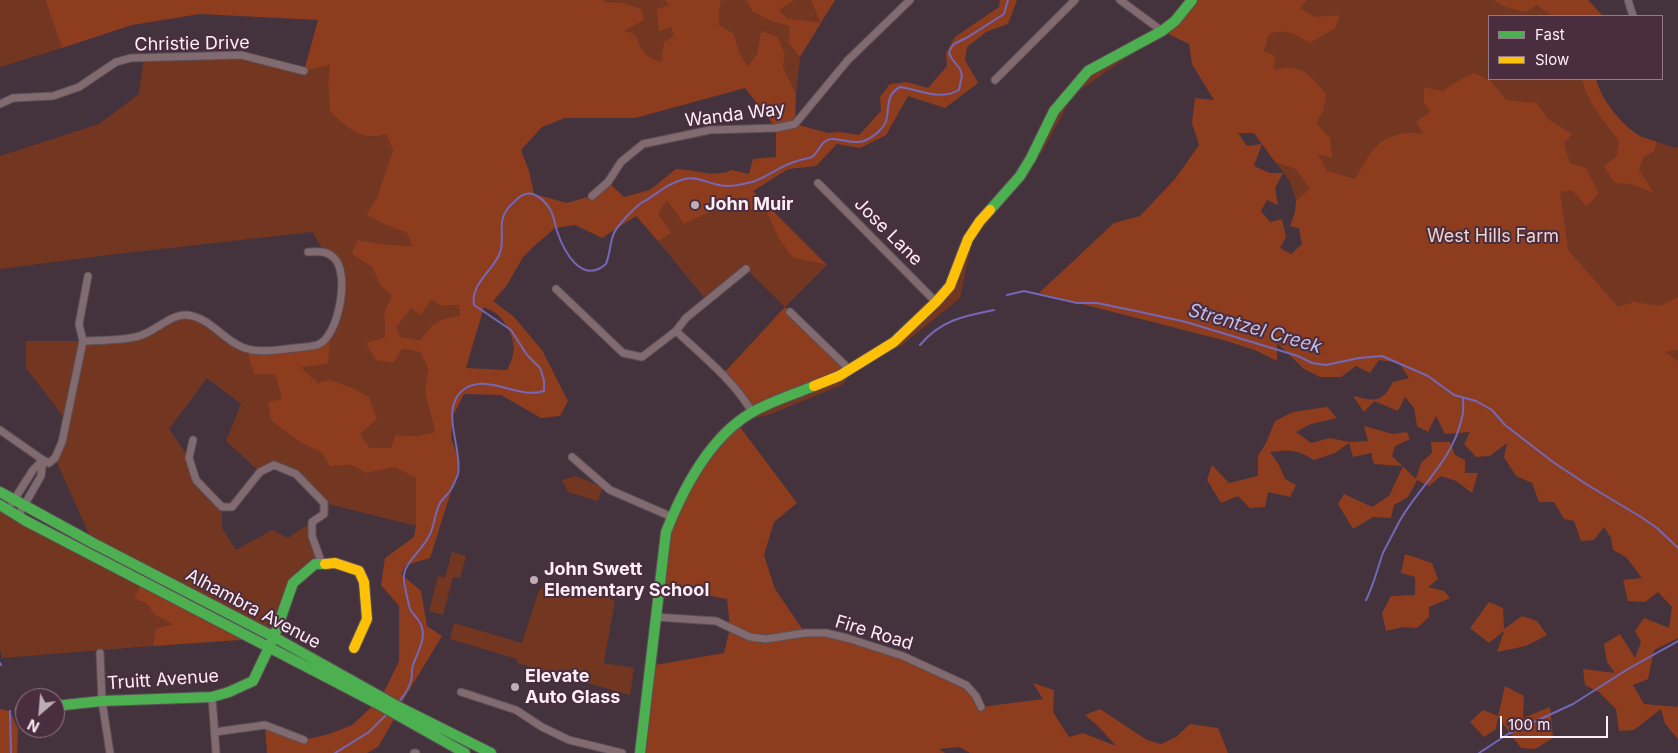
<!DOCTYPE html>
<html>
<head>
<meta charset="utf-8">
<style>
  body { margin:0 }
  #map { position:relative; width:1678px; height:753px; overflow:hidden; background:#44333d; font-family:Inter,sans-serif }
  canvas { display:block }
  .legend { position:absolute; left:1488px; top:15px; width:175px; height:65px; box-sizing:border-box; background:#4a2d3e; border:1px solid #927a88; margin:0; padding:6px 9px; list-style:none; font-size:15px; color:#feeef6 }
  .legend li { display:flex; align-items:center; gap:10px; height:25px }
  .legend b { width:25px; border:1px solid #927a88 }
  .north { position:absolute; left:15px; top:688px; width:50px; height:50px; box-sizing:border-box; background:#4a2d3e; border:1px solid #927a88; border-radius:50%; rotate:207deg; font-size:14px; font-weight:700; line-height:20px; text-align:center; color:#feeef6 }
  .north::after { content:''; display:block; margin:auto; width:18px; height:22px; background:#bdadb5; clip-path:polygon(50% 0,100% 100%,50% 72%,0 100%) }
  .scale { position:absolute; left:1500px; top:716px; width:108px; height:22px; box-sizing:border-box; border:2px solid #feeef6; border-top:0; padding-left:6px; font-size:15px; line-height:18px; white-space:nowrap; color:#feeef6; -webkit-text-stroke:4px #4a2d3e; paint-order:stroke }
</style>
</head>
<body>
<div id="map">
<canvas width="1678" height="753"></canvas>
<ul class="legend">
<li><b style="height:6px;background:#4caf50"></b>Fast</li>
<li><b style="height:6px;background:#ffc107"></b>Slow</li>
</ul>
<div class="north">N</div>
<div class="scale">100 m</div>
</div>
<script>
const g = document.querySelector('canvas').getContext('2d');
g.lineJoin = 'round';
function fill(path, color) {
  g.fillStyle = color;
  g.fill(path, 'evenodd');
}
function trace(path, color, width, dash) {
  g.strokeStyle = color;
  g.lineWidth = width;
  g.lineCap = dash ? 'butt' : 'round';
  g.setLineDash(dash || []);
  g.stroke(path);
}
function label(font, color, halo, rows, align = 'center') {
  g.font = font + ' Inter,sans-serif';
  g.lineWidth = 4;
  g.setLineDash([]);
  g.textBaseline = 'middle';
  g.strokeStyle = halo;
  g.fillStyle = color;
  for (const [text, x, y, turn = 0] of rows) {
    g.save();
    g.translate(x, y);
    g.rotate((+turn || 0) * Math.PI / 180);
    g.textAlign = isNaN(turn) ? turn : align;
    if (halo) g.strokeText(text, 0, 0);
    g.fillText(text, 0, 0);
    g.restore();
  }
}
fill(new Path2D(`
  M0 0H45L62 48 0 67Z
  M603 0H665L669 5 659 32 671 27 675 36 661 62C642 55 643 53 635 34L623 32 603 2Z
  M721 0H746L753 12 771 21 789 26 788 43 800 57 796 94 783 67 785 55 761 31 757 54 748 66 740 54 734 34 719 25V13Z
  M795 0H811L820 24 803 20 788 19 778 10Z
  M1192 0H1502L1535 5 1552 16H1489V79H1596L1599 89 1639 170 1644 157 1654 152 1657 142 1676 148 1678 145V568L1378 347 1344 345 1290 182 1179 29Z
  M1162 31 1168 34 1136 51 1073 95 1042 152 972 242 960 298 900 347 894 342 950 286 968 239 1020 176 1043 133 1088 71Z
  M241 55 304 70 330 65 328 83 330 111C346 127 362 143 386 134L393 150 377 197 366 215 386 225 407 233 412 246 381 244 357 240 353 254 372 267 380 285 392 296 384 312 385 337 367 343 394 363 402 349 420 352 428 368 425 392 435 432 415 436 395 435 391 448H370C350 419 326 391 300 366L330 336 336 321 341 269 325 252 312 232 108 255 0 269V156L99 124 139 94 144 57Z
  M676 169C696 169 713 178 732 170V177L766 211 779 239 793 258 827 265 785 307 746 269 707 301 630 207Z
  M431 300 442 306 459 305 460 317C438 318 433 323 420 340L401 337 396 328 411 307Z
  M187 315 202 319 247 350 275 374 282 399 300 442 322 453 330 466 351 465 367 473 394 467 416 478V526L324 503 296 474 274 465 260 472 226 441 241 404 207 378 169 429 189 458 196 480 222 507V528L236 550 272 530 288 538 312 522 322 564 293 583 274 637 93 543 55 458 66 420 26 368V341H83L139 337Z
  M850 370 844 384 771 414 737 423Z
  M575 476 603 487 598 501 568 492 562 480Z
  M0 505 143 581 146 603 155 615 174 624 155 629 153 646 2 658 0 649Z
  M452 552 466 556 460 578 453 577 443 615 429 611 438 576 445 578Z
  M548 584 589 594 590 589 611 596 610 600H615L604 663 634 668 630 695 517 663V659L450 639 454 623 522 643 539 591Z`), '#733620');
fill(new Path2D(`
  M45 0H603V2L622 3 642 9 644 20 624 31 635 34C643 52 642 55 661 62L664 42 674 36 671 27 659 32 657 9 669 5 665 0H721L719 13V25L734 34 740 54 748 66 757 54 761 31 778 37 785 55 783 67 796 94 795 124 828 133 840 132 859 135 881 111 880 97 890 84 907 82 928 88 947 66 946 53 955 37 999 7 1000 0H1017L1008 24 986 32 967 47 965 60 978 83 945 108 908 96 886 135 860 148 837 144 816 166 788 169 753 191 827 265 793 258 779 239 766 211 730 207 707 213 684 224 667 200 658 214 671 233 658 241 636 216 602 238 575 225 555 228 533 247 523 257 507 285 493 301 514 317 542 350 568 401 560 416 541 418 501 395 464 394 453 416 451 438 460 463 430 558 406 565 401 574 421 591 427 626 442 636 399 707 382 696 399 661V606L381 585 385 558 414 537 416 526V478L394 467 367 473 351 465 330 466 322 453 300 442 271 420 268 402 282 399 275 374H254L247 350 319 344 330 336 328 364 301 367 318 383 330 380 350 387 369 397 377 419 360 434 370 448H391L395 435 415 436 435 432 425 392 428 368 420 352 402 349 394 363 376 360 366 343 385 337 384 312 392 296 380 285 372 267 352 254 357 240 381 244 412 246 407 233 386 225 366 215 377 197 393 150 386 134C361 142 347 128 330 111L328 83 330 65 304 71 318 20 200 14 132 25 62 48ZM745 88 776 128V157L753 159 749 174 732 170 725 173 712 174 676 169 650 190 624 197 608 182 591 196 567 203 534 194 529 171 521 150 542 127 565 118H635ZM431 300 442 306 459 305 460 316C438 318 433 323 420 340L401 337 396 328 411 308 420 315ZM484 307C490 310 497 313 501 318 515 336 518 351 507 370L466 368Z
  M746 0H795L779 10 788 19 803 20 820 23 811 0H835L800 57 788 43 789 26 771 21 753 12Z
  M1192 0H1307L1300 8 1315 17 1340 15 1335 28 1310 43C1293 34 1289 28 1269 34L1264 51 1275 56 1274 70C1301 63 1310 74 1326 94L1323 111 1316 123 1330 138 1332 158 1318 154 1327 171 1355 179C1373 146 1383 130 1423 133L1416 122 1430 112 1424 103V87L1443 91 1456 82 1473 73 1490 80 1506 100 1537 103 1549 120 1572 134 1564 144 1570 163 1586 168 1599 194 1586 206 1572 190 1560 192 1568 250 1618 307 1634 302 1660 306 1678 297V350L1665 352 1678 361V638L1654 650 1648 679 1633 685 1644 704 1677 707 1678 704V739L1665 724 1661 709 1634 730 1619 731 1616 709 1599 692 1585 685 1583 669 1615 673 1607 662 1604 644 1620 634 1635 658 1641 642 1635 631 1644 618 1669 628 1672 607 1658 592 1645 602 1628 601 1623 580 1642 578 1626 557 1613 550 1611 538 1604 527 1594 540 1581 541 1574 521 1564 519 1554 502H1539L1532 483 1516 476 1504 457 1507 443 1490 456 1476 457 1464 444 1470 432 1445 434 1436 416 1428 432 1417 426 1414 408 1405 397 1398 411 1374 401 1364 412 1353 396C1374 401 1382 404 1393 382L1409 378 1399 363 1379 360 1370 373 1356 366 1341 377H1320L1304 369 1277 343V361L1255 350 1223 340 1039 293 1114 223 1140 216 1175 179 1199 145 1192 123 1195 98 1214 100 1192 64 1189 44 1162 31ZM1238 133H1254L1262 144 1247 146ZM1262 144 1275 162 1296 169 1310 189 1296 201 1295 212 1290 226 1299 228 1302 244 1291 254 1280 248 1286 237 1282 219 1270 222 1261 211 1267 200 1278 205 1275 188 1283 173H1270L1254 166Z
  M1494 0H1588L1603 16H1552L1536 5 1526 12 1505 7Z
  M1582 79H1596C1601 100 1623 127 1642 137 1647 139 1653 140 1657 142L1654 152 1644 157 1639 170 1654 193 1631 184 1615 183 1604 167 1617 156 1619 141C1605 123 1587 102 1582 79Z
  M785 307 850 370 752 412 723 374Z
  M1327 407 1337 418 1311 424 1296 432 1311 443 1330 438 1349 442 1368 441 1364 426 1393 434 1407 432 1410 439 1395 446 1392 456 1416 479 1421 463 1432 453 1431 442H1450L1455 455 1465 460V473H1478L1472 493 1456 481 1441 476 1429 486 1417 480 1408 497 1394 505 1391 518 1373 517 1353 529 1338 504 1344 494 1372 507 1389 496 1403 466 1374 464 1371 453 1353 457 1349 443 1335 453 1314 460C1296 449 1291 450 1270 452L1279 465 1285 479 1296 485 1290 497 1268 492 1265 507 1250 508 1238 496 1221 503 1207 480 1212 465 1229 483 1258 476V456L1266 443 1275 421 1293 412Z
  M737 423 797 503 774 522 764 555 775 589 805 633H826L903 656 966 685 981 707 1043 699 1033 683 1054 690 1053 712 1069 737 1083 733 1116 746 1098 726 1085 715 1100 709 1147 740 1161 744 1176 737 1190 724 1218 728 1228 753H970L959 747 939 749 945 753H640L649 666 724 653 730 628 727 599 659 586 666 532 695 474Z
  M1405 554 1432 563 1438 579 1428 587 1444 591 1450 598 1429 607V617L1417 628 1402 627 1386 631 1382 613 1391 596 1415 595V577L1401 573Z
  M143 581 254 639 153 646 155 629 173 624 155 615 146 603 134 598Z
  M1489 602 1503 608 1504 629 1522 616 1537 621 1547 635 1526 646 1497 652 1504 631 1489 643 1470 628Z
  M1505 686 1524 696 1523 718 1550 707 1553 738 1535 749 1521 748 1498 717 1496 729 1484 737 1470 722 1483 710 1498 716Z
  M376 703 397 714 378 747 367 753H267L265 725 304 740 329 734 352 725Z
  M0 709 10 711 18 729 17 753H0Z`), '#8d3d1e');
trace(new Path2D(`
  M1007 295 1024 291 1077 303H1097L1136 311 1186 322 1298 356 1312 363 1326 365 1359 358 1382 356 1428 376 1454 395 1476 401 1492 410 1505 425 1553 462 1586 484 1641 517 1657 528 1678 548
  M920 345C941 320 964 316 994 310
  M1366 600C1374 585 1377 569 1383 553 1388 543 1394 532 1399 522 1419 486 1453 461 1462 417 1464 412 1463 404 1463 398
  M0 663 1 665
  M398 703C404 696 411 685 412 676 412 672 411 669 413 665 417 653 427 638 421 625 419 619 413 615 410 609 409 605 403 580 404 576 404 564 422 549 428 538 435 527 434 514 440 503 443 498 447 495 450 491 453 487 456 479 458 474 463 449 439 409 463 390 486 372 518 400 544 391V380L540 368 527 355 511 330 474 305C470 285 492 271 499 255 506 242 497 224 506 211 508 207 513 203 516 200 521 195 526 192 533 194 541 197 546 203 550 209 554 216 555 224 557 231 564 252 582 285 606 264 610 254 610 242 614 233 618 225 638 203 645 201 658 193 670 182 685 179 695 176 705 182 715 184 727 188 740 185 752 182 768 177 781 165 797 161 802 159 807 159 812 157 819 152 821 140 831 139 841 138 853 145 864 141 874 137 886 127 887 117 889 104 887 94 900 87 920 90 940 101 959 90L962 75 960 69 952 59 949 53 951 48 954 44 968 37 1004 14 1008 0
  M10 711 11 753
  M335 753 369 732 388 713
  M1479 753 1508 734 1573 704 1628 669 1678 641`), '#7367b7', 2);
const street = new Path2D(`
  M1120 0 1162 31
  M1628 0 1633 16
  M995 80 1075 0
  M0 104 13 98 53 96 79 87 116 62 131 58 241 55 304 71
  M818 183 936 302
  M592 196 608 182 621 162 643 144 710 130 776 128 795 124 848 60 910 0
  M556 289 623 353 642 357 676 331 686 318 746 269
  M790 312 850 370
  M676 331C703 356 733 380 752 412
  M83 341C99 340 124 341 139 336 155 332 170 314 187 315 207 317 220 335 236 344 254 355 274 350 295 348 302 347 310 347 317 345 339 338 351 271 333 257 325 250 318 252 308 252
  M0 430 43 460 49 463 55 458 62 442 83 341 79 324 88 276
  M193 440 189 458 196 480 222 507H232L260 472 274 465 296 474 324 503V514L312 522V536L322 564
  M572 457 610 490 672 517
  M12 503 33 470 43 460 41 476 18 516
  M655 617 716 621 750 637 766 639 805 633H826L847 638 903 656 966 685 976 696 981 707
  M100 653 102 701 110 753
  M461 692 516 710 542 727 569 740 622 753
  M212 697 216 753
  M19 709H25
  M215 732 265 725 304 740
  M414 753H416`);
const fast = new Path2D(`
  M990 210 1020 176 1031 158 1054 111 1088 71 1162 31 1175 21 1192 0
  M0 492 93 543 274 637 399 707 491 753
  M0 505 26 521 376 703 465 753
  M55 706 102 701 212 697 229 692 253 681 274 637 293 583 315 564H325
  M640 753 666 532C683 489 710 437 751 413 769 402 795 394 814 386`);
const slow = new Path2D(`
  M814 386 839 376 894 342 936 302 950 286 968 239 980 221 990 210
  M325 564 335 563 359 571 364 582 367 619 354 648`);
trace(street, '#5c4f56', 9);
trace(fast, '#5c4f56', 12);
trace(slow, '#5c4f56', 12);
trace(street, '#816b70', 7);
trace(fast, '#4caf50', 10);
trace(slow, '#ffc107', 10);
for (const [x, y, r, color] of [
  [695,205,5,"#bdadb5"],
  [534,580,5,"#bdadb5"],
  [515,687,5,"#bdadb5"]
]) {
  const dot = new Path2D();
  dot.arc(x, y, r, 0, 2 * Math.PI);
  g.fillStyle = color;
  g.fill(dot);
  trace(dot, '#4a2d3e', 2);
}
label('18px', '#feeef6', '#4a2d3e', [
  ["Christie Drive",192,44,-1],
  ["Wanda Way",735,115,-7],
  ["Jose Lane",888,232,45],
  ["Alhambra Avenue",253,609,28],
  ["Fire Road",874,633,17],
  ["Truitt Avenue",163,680,-4]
]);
label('bold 18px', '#feeef6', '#4a2d3e', [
  ["John Muir",705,205],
  ["John Swett",544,570],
  ["Elementary School",544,591],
  ["Elevate",525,677],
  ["Auto Glass",525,698]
], 'left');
label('18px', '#efd5cc', '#4a2d3e', [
  ["West Hills Farm",1493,237]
]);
label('italic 19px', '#c1beec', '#4a2d3e', [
  ["Strentzel Creek",1255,329,16]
]);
</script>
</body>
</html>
